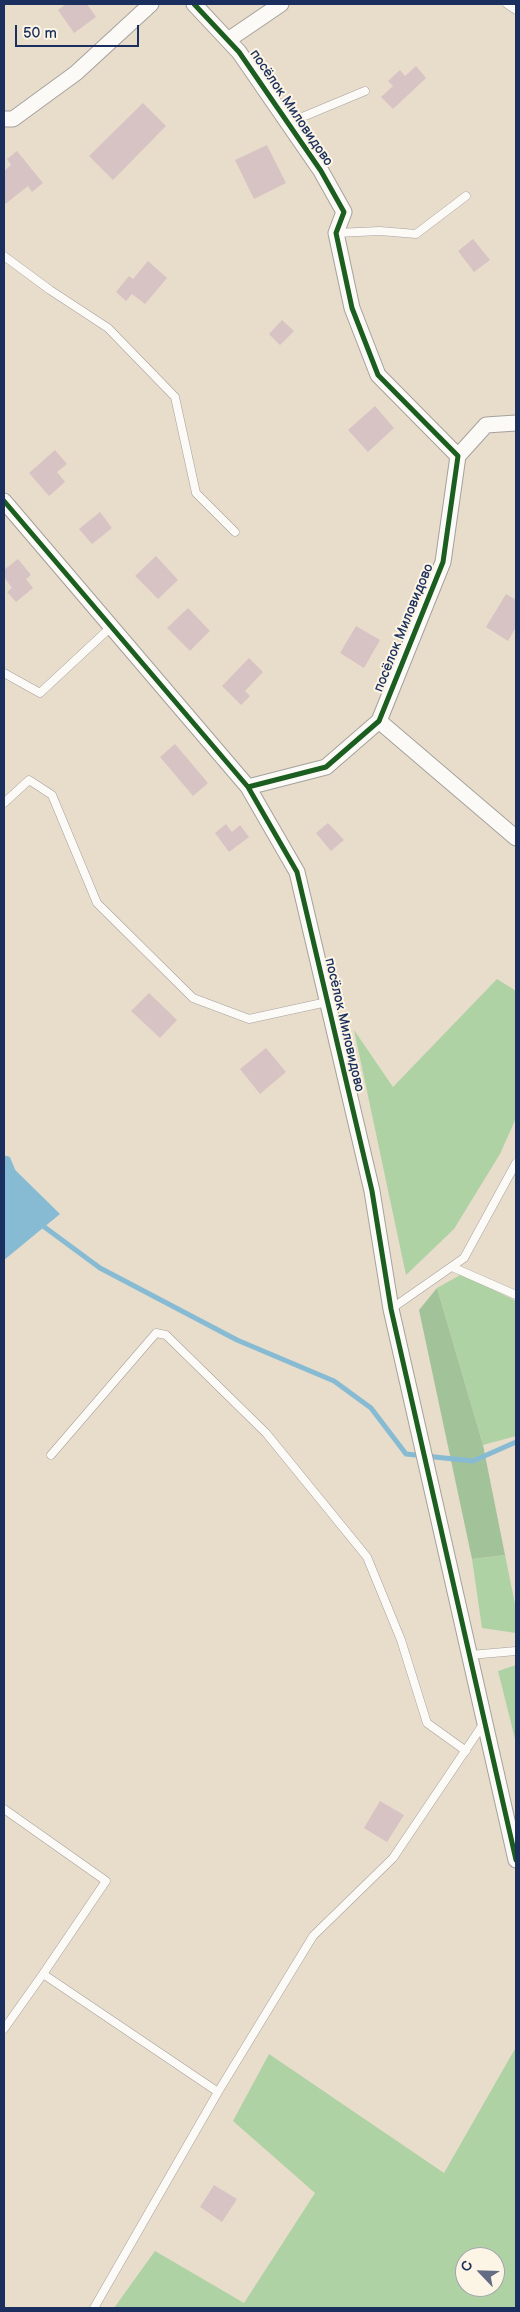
<!DOCTYPE html>
<html>
<head>
<meta charset="utf-8">
<style>
  body { margin:0 }
  #map { position:relative; width:520px; height:2312px; overflow:hidden; background:#e8dccb; font-family:"Balsamiq Sans",sans-serif }
  canvas { display:block }
  .frame { position:absolute; inset:0; border:5px solid #1b2f5e; pointer-events:none }
  .north { position:absolute; left:455px; top:2247px; width:50px; height:50px; box-sizing:border-box; background:#fcf5e5; border:1px solid #a2a6af; border-radius:50%; rotate:294deg; font-size:14px; font-weight:700; line-height:20px; text-align:center; color:#1b2f5e }
  .north::after { content:''; display:block; margin:auto; width:18px; height:22px; background:#636c84; clip-path:polygon(50% 0,100% 100%,50% 72%,0 100%) }
  .scale { position:absolute; left:15px; top:25px; width:124px; height:22px; box-sizing:border-box; border:2px solid #1b2f5e; border-top:0; padding-left:6px; font-size:15px; line-height:18px; white-space:nowrap; color:#1b2f5e; -webkit-text-stroke:4px #fcf5e5; paint-order:stroke }
</style>
</head>
<body>
<div id="map">
<canvas width="520" height="2312"></canvas>
<div class="frame"></div>
<div class="north">С</div>
<div class="scale">50 m</div>
</div>
<script>
const g = document.querySelector('canvas').getContext('2d');
g.lineJoin = 'round';
function fill(path, color) {
  g.fillStyle = color;
  g.fill(path, 'evenodd');
}
function trace(path, color, width, dash) {
  g.strokeStyle = color;
  g.lineWidth = width;
  g.lineCap = dash ? 'butt' : 'round';
  g.setLineDash(dash || []);
  g.stroke(path);
}
function label(font, color, halo, rows, align = 'center') {
  g.font = font + ' "Balsamiq Sans",sans-serif';
  g.lineWidth = 4;
  g.setLineDash([]);
  g.textBaseline = 'middle';
  g.strokeStyle = halo;
  g.fillStyle = color;
  for (const [text, x, y, turn = 0] of rows) {
    g.save();
    g.translate(x, y);
    g.rotate((+turn || 0) * Math.PI / 180);
    g.textAlign = isNaN(turn) ? turn : align;
    if (halo) g.strokeText(text, 0, 0);
    g.fillText(text, 0, 0);
    g.restore();
  }
}
fill(new Path2D(`
  M497 979 516 991V1118L500 1154 454 1229 406 1275 354 1030 393 1087Z
  M462 1274 516 1301V1436L483 1445 437 1288Z
  M505 1555 516 1609V1633L482 1628 472 1559Z
  M516 1665V1743L498 1671Z
  M516 2047V2308H114L155 2251 244 2303 315 2193 233 2121 269 2054 444 2173ZM465 2257H495V2287H465Z`), '#afd2a4');
fill(new Path2D(`
  M437 1288 483 1445 505 1555 472 1559 419 1310Z`), '#a2c29a');
fill(new Path2D(`
  M4 1159 60 1214 4 1260Z`), '#87bbd3');
trace(new Path2D(`
  M4 1158 8 1159 13 1171
  M39 1223 100 1268 237 1340 334 1381 371 1408 406 1454 473 1461 516 1442`), '#87bbd3', 5);
fill(new Path2D(`
  M66 4H87L96 17 74 33 58 10Z
  M416 66 426 78 393 109 381 97 393 86 388 81 400 70 405 76Z
  M143 103 166 126 113 180 89 156Z
  M267 145 286 183 254 199 235 160Z
  M17 151 43 183 32 192 28 186 4 205V171L11 165 7 159Z
  M473 239 490 260 474 272 458 251Z
  M148 261 167 278 145 304 132 294 126 301 116 292 129 276 133 279Z
  M282 320 294 331 280 345 269 334Z
  M375 406 394 428 368 452 348 430Z
  M55 450 67 464 57 472 65 482 49 496 29 473Z
  M100 512 112 528 92 544 79 529Z
  M156 556 178 580 158 599 135 576Z
  M18 559 31 575 26 579 33 588 16 602 7 592 12 588 4 577V570Z
  M506 594 516 600V627L508 641 486 627Z
  M188 608 210 631 190 651 167 628Z
  M356 626 380 640 364 668 340 653Z
  M249 658 263 672 245 691 250 696 241 705 222 686Z
  M175 744 208 783 193 796 160 757Z
  M328 823 344 840 331 851 316 833Z
  M226 824 232 832 240 825 249 837 229 852 215 833Z
  M149 993 177 1020 160 1038 131 1011Z
  M266 1048 286 1072 260 1094 240 1069Z
  M380 1801 404 1815 387 1842 364 1828Z
  M214 2185 237 2199 222 2222 200 2207Z`), '#d7c3c4');
const service = new Path2D(`
  M507 4 516 10
  M288 123 365 91
  M336 233 380 231 416 234 466 196
  M4 256 50 290 108 328 175 397 196 493 235 532
  M4 673 40 693 112 626
  M4 803 29 780 52 795 97 903 193 998 249 1019 327 1002
  M452 1267 516 1295
  M391 1309 464 1258 516 1163
  M51 1455 156 1333 166 1335 266 1433 367 1557 401 1640 427 1723 466 1751
  M470 1655 516 1651
  M4 1809 106 1881 43 1974 218 2092
  M4 2029 43 1974
  M94 2308 218 2092 313 1936 393 1858 484 1723`);
const minor = new Path2D(`
  M194 4 239 52 321 171 344 212 336 233 352 308 378 375 458 456 443 562 379 721 326 767 248 787
  M228 40 281 4
  M4 119H13L76 73 151 4
  M458 456 486 425 516 423
  M4 501 248 787 297 872 372 1191 391 1309 516 1860
  M379 721 516 838`);
trace(service, '#a5a19d', 9);
trace(minor, '#a5a19d', 17);
trace(service, '#fcfaf7', 8);
trace(minor, '#fcfaf7', 15);
trace(new Path2D(`
  M194 4 239 52 321 171 344 212 336 233 352 308 378 375 458 456 443 562 379 721 326 767 248 787
  M4 501 248 787 297 872 372 1191 391 1309 516 1860`), '#1b5e20', 5);
label('14px', '#1b2f5e', '#fcf5e5', [
  ["посёлок Миловидово",291,108,56],
  ["посёлок Миловидово",404,628,-68],
  ["посёлок Миловидово",344,1025,77]
]);
</script>
</body>
</html>
